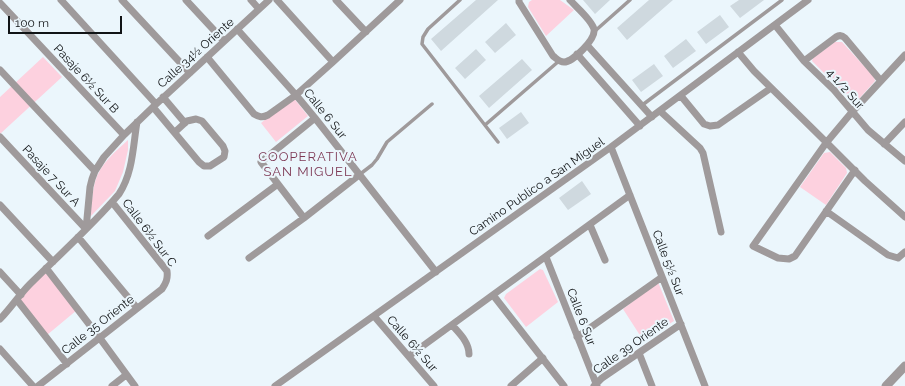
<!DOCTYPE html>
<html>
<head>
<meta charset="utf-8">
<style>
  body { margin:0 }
  #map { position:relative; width:905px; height:386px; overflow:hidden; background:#ebf6fc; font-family:Raleway,sans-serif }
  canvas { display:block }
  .scale { position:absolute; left:8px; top:16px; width:114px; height:18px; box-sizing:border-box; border:2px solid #111416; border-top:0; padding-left:5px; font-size:12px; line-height:14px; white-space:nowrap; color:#111416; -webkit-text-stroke:3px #ebf6fc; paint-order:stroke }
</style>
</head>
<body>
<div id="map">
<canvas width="905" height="386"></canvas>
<div class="scale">100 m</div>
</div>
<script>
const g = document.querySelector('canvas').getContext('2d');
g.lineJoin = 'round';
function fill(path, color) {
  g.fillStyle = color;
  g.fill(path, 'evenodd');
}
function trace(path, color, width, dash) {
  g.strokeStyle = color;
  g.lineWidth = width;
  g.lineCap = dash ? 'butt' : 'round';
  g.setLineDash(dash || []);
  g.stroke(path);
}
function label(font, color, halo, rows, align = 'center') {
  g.font = font + ' Raleway,sans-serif';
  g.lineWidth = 4;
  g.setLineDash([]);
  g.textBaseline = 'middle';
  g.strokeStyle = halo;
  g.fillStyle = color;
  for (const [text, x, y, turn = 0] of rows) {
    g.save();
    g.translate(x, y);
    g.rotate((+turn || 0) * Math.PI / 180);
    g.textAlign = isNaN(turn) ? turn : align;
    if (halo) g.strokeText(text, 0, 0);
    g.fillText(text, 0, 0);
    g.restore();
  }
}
fill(new Path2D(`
  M532 0H560L574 10 546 36 528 7 529 2Z
  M835 42H842L874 77 875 81 857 101 853 102 812 61 813 58Z
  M43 57 62 77 0 134V97Z
  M293 97 308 116 276 142 261 123Z
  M128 140V150L123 172 115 191 90 217C92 205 92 193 95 182 100 164 115 152 128 140Z
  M830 152 846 168 847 173 826 205 800 187 824 153Z
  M540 269 543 270 558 302 526 327 504 298 506 294Z
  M44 271 77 310 47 335 18 299Z
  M658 282 674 321 643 340 623 309Z`), '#fdd1df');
fill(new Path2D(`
  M476 0H498L441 51 431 39Z
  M583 0H610L595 14Z
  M649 0H673L627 40 617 28Z
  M739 0H764L740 18 730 6Z
  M720 15 729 27 706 44 697 32Z
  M506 23 516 35 495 53 485 42Z
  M686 39 696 51 673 68 664 56Z
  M476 49 486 60 465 79 455 68Z
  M522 59 532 70 489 108 479 96Z
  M654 64 663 76 641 92 632 80Z
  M521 112 529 123 507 139 499 128Z
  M582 181 591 194 568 210 559 198Z`), '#cfd9df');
trace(new Path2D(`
  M460 0 428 29 423 37 422 44 498 142
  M595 31 630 0
  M641 106 782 0
  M485 125 559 61
  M359 175 372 165 377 159 387 142 432 104`), '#9f9a9b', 3.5);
trace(new Path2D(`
  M61 0 156 104
  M122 0 190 73
  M186 0 224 41
  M251 0 259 9
  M277 0 333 62
  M336 0 366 32
  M519 0V2L553 56C556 58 559 62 564 62 573 62 596 39 594 29 591 19 577 8 570 0
  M0 3 124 135
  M775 25 804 61 834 90 868 130 905 161
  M237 29 296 95 315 118 436 272
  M587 45 652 117
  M738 52 754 71 823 139 865 181 905 217
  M577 54 640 126
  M207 57 254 114C259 117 262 118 268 115L296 95 333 62 400 0
  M804 61 836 37C839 35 842 35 845 38L881 81
  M0 70 95 171
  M681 96 704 124 710 126 718 125 771 88
  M163 97 185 123
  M153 107 199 162 204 166H210L224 157 225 151 223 146 202 121 196 119 187 121 175 132
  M660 111 700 148 703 153 721 232
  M0 137 86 229
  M884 144 905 122
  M611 147 705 386
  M855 170 795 256 789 259 778 258 753 246 826 143 852 112 905 55
  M0 205 53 262
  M826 211 888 255 898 258 905 252
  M304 218 261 162 315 118
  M590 225 605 260
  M86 229 90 187 92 179 95 171 104 157 124 135 153 107 269 0
  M208 236 278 184
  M78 237 137 308
  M546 257 597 386
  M249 258 304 218 359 175
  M46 268 99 337 135 386
  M0 272 21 295
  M493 295 564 386
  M17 300 67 364
  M374 316 434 386
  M0 319C11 308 19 295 30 284 60 254 92 226 119 194 133 173 133 146 137 122
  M452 325C459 333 469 342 469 354
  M577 337 662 277
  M0 349 33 386
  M639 353 652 386
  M409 356 630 195
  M38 386 162 289C166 283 168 279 167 271L112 202
  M112 386 126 375
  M275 386 611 147 808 0
  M511 386 543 358
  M594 386 602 378 681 324`), '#9f9a9b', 7);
trace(new Path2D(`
  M886 386 905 366`), '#9f9a9b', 9);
label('12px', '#111416', '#ebf6fc', [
  ["Calle 34½ Oriente",196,53,-42],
  ["Pasaje 6½ Sur B",86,79,47],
  ["4 1/2 Sur",845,89,48],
  ["Calle 6 Sur",325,114,51],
  ["Pasaje 7 Sur A",51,176,47],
  ["Camino Publico a San Miguel",537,187,-35],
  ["Calle 6½ Sur C",149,233,53],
  ["Calle 5½ Sur",668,263,69],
  ["Calle 6 Sur",581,317,69],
  ["Calle 35 Oriente",98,325,-38],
  ["Calle 6½ Sur",412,344,49],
  ["Calle 39 Oriente",631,346,-35]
]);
g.letterSpacing = '1px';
label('13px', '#7e3955', '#ebf6fc', [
  ["COOPERATIVA",308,157],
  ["SAN MIGUEL",308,172]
]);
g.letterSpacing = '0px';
</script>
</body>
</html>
